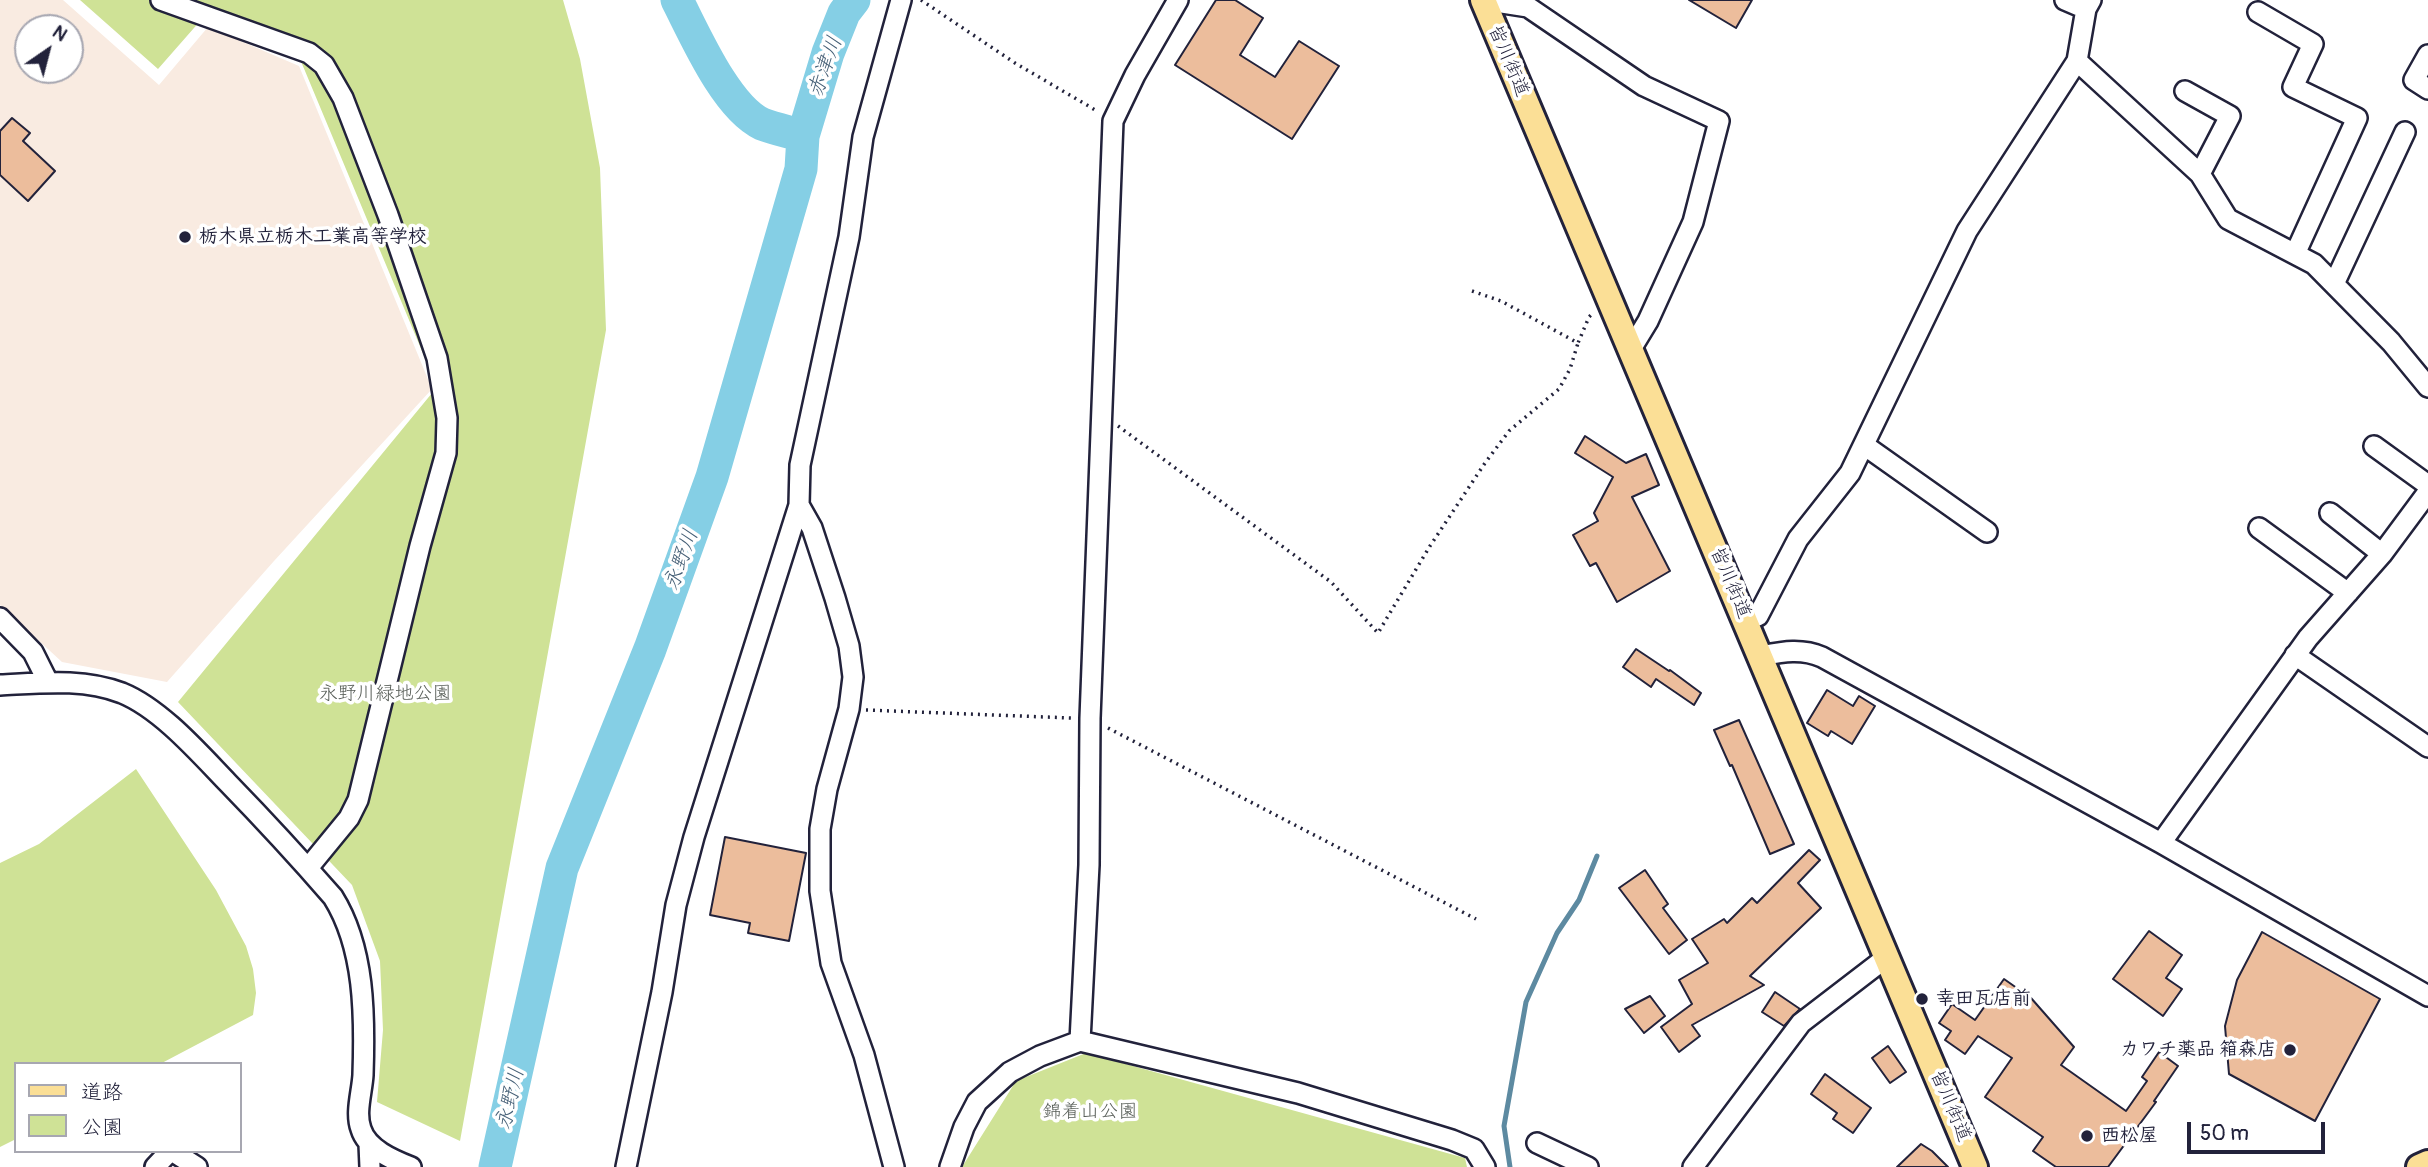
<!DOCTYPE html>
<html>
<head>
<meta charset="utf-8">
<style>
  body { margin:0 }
  #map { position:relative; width:2428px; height:1167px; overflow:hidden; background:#fff; font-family:Pangolin,"Klee One",sans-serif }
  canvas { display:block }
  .legend { position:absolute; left:14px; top:1062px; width:228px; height:91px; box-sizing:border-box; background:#fff; border:2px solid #a7a7b1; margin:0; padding:9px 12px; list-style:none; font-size:21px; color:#22223b }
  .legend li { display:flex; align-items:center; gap:14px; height:35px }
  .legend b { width:35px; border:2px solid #a7a7b1 }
  .north { position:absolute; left:14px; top:14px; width:70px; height:70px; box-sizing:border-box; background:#fff; border:2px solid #a7a7b1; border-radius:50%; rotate:35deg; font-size:19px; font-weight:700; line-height:28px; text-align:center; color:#22223b }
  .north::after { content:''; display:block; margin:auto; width:24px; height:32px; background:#22223b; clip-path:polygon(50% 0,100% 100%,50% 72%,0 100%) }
  .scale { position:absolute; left:2187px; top:1122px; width:138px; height:32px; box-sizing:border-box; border:4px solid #22223b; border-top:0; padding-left:9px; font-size:21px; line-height:24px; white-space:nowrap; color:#22223b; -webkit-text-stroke:5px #fff; paint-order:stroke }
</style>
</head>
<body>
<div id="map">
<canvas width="2428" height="1167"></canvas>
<ul class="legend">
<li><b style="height:9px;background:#fbdf96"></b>道路</li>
<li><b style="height:19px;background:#cfe296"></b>公園</li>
</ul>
<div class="north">N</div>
<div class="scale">50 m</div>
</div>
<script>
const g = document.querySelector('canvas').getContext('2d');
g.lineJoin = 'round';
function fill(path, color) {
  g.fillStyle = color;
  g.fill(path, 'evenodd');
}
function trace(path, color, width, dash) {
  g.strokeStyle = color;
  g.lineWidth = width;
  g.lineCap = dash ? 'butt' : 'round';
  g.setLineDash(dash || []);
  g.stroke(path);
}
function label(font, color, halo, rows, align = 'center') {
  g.font = font + ' Pangolin,"Klee One",sans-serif';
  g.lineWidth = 7;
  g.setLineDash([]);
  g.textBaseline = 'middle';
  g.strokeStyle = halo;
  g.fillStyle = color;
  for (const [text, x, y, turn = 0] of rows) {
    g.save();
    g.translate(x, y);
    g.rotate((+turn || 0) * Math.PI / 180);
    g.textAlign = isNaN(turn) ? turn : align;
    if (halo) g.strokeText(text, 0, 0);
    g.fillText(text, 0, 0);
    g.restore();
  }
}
fill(new Path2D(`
  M0 0H63L159 85 208 27 299 66 432 389 274 561 167 682 62 662 0 605ZM28 28H70V70H28Z`), '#f9ebe1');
fill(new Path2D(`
  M80 0H563L580 59 600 168 606 330 460 1141 377 1102 383 1030 380 961 352 885 178 702 437 387 300 59 201 20 158 69Z
  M136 769 216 890 246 946 253 969 256 993 253 1015 160 1064H16V1139L0 1147V863L39 844Z
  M1086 1053 1465 1158 1467 1167H962L1016 1081Z`), '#cfe296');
trace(new Path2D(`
  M1510 1167 1504 1126 1526 1002 1557 933 1579 900 1597 856`), '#5d8aa1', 5);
trace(new Path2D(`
  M677 0C695 35 726 107 762 124 775 129 790 132 803 136
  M495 1167 562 868 650 649 712 477 801 169 803 136 828 53 844 13 854 0`), '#85cfe5', 33);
const building = new Path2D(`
  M1216 0H1235L1263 18 1240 55 1275 77 1299 41 1339 66 1292 139 1175 65Z
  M1689 0H1752L1736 28Z
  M12 118 30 133 23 141 55 171 28 201 0 175V131Z
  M1585 436 1626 463 1646 454 1659 485 1632 497 1670 571 1617 602 1596 563 1590 566 1573 535 1598 521 1594 513 1613 477 1575 453Z
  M1636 649 1669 671 1670 670 1701 693 1694 705 1656 679 1651 687 1623 667Z
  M1827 690 1853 706 1859 696 1875 706 1852 744 1831 731 1828 736 1807 723Z
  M1739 720 1794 844 1770 854 1732 765 1730 766 1714 730Z
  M725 837 806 853 789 941 748 933 750 923 710 915Z
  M1809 850 1820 860 1798 883 1821 908 1750 976 1764 985 1692 1025 1700 1036 1679 1052 1661 1027 1692 1004 1679 980 1708 963 1692 939 1724 919 1727 923 1752 898 1757 903Z
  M1645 870 1668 904 1663 908 1687 940 1669 954 1619 888Z
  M2149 931 2182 955 2166 978 2182 989 2163 1016 2113 979Z
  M2262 932 2380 999 2315 1121 2229 1074 2225 1026 2237 980Z
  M2004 979 2031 998 2074 1047 2061 1065 2126 1111 2147 1081 2142 1077 2159 1052 2178 1066 2154 1101 2156 1102 2108 1167H2056L2033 1151 2043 1137 1985 1097 2012 1058 1978 1036 1965 1054 1945 1040 1951 1031 1939 1023 1952 1004 1975 1020Z
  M1775 992 1800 1009 1784 1026 1762 1012Z
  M1650 996 1665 1016 1644 1033 1625 1009Z
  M1888 1046 1906 1072 1890 1083 1872 1058Z
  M1825 1074 1871 1108 1853 1133 1833 1119 1837 1113 1811 1094Z
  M1921 1144 1932 1151 1948 1167H1897Z`);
fill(building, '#ecbd9c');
trace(building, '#22223b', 2);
const minor = new Path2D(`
  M161 0 309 53 324 65 343 98 388 215 437 358 447 418 446 453 420 546 358 800 349 818 308 868
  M1483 0 1528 7 1644 86 1719 121 1693 222 1648 321 1631 349
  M2065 0 2086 9
  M2258 12 2313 44 2293 87 2357 118 2295 254
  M2428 55 2414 80 2428 89
  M2077 61 2200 174 2228 219 2314 264 2391 342 2428 387
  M2185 91 2230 116 2200 174
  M2334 284 2405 132
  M1864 445 1987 532
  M2374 446 2428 485
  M799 505 812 528 835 598 849 646 853 677 849 709 827 789 820 829V891L831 963 864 1055 894 1167
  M2330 513 2382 554
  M2259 528 2348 593
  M0 618 33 652 48 682
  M1745 620 1758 616 1798 539 1850 473 1967 231 2077 61 2086 9 2091 0
  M2295 655 2428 747
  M1760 656C1782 652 1801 648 1822 657L2161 843 2428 996
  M0 685C41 683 83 678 122 693 161 709 199 753 228 783 264 820 299 858 333 897 365 948 365 1016 363 1075 362 1092 355 1113 361 1129 367 1149 393 1160 411 1167
  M2161 843 2308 638 2382 554 2428 492
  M1080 1041 1089 865 1090 718 1113 121 1135 75 1178 0
  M1537 1143 1588 1167
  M369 1144 370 1167
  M172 1151 197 1167
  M155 1167 170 1151
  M626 1167 662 992 676 905 694 837 799 505 800 465 849 237 863 137 901 0
  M950 1167 964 1127 977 1102 1010 1072 1040 1056 1080 1041 1298 1093 1452 1140 1474 1149 1485 1167
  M1693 1167 1801 1023 1887 957`);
const major = new Path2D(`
  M1483 0 1975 1167
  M2419 1167 2428 1163`);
trace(minor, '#22223b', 24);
trace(major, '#22223b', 30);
trace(new Path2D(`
  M921 0 1015 63 1097 111
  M1472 291 1501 301 1578 343 1589 317 1593 313
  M1118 426 1331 582 1378 633 1430 546 1485 463 1509 431 1559 389 1570 369 1578 343
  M866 710 1071 718
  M1108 728 1476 919`), '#22223b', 3.5, [2, 5]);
trace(minor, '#fff', 19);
trace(major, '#fbdf96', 24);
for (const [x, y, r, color] of [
  [185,237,7,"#22223b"],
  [1922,999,7,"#22223b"],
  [2290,1050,7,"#22223b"],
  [2087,1136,7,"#22223b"]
]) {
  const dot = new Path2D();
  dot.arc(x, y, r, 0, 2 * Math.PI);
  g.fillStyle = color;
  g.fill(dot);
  trace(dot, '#fff', 2.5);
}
label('19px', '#22223b', '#fff', [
  ["皆川街道",1508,61,67],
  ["皆川街道",1730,583,67],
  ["皆川街道",1950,1106,67]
]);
label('bold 19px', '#22223b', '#fff', [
  ["栃木県立栃木工業高等学校",199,237],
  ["幸田瓦店前",1936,999],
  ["カワチ薬品 箱森店",2276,1050,"right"],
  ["西松屋",2101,1136]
], 'left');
label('19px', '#565c56', '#fff', [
  ["永野川緑地公園",385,694],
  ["錦着山公園",1090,1112]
]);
label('italic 21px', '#455f76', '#fff', [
  ["赤津川",826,67,-70],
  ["永野川",682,560,-70],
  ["永野川",511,1099,-77]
]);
</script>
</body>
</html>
